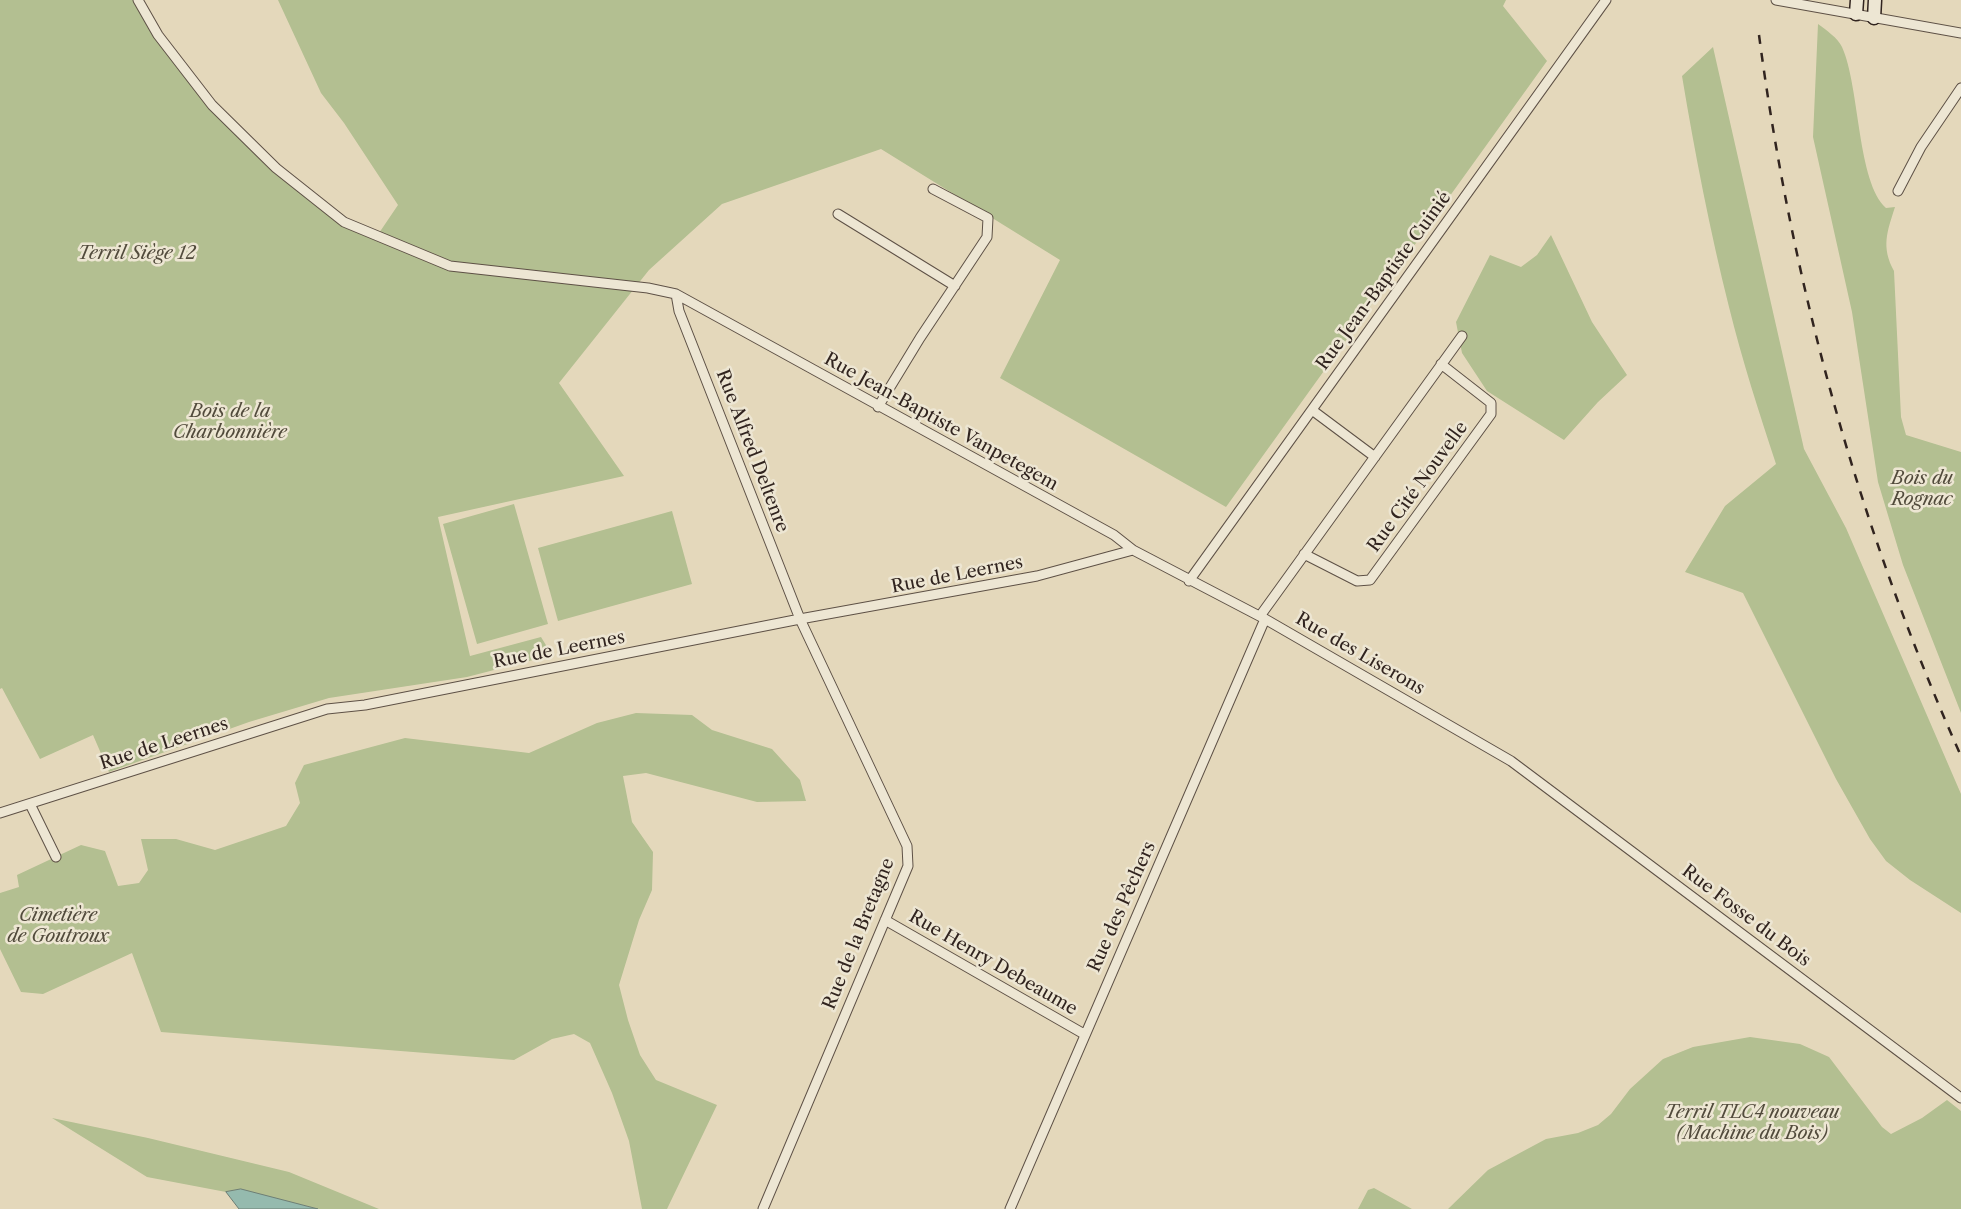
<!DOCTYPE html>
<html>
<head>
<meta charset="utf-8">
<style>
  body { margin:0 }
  canvas { display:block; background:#e4d8bb }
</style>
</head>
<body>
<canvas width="1961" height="1209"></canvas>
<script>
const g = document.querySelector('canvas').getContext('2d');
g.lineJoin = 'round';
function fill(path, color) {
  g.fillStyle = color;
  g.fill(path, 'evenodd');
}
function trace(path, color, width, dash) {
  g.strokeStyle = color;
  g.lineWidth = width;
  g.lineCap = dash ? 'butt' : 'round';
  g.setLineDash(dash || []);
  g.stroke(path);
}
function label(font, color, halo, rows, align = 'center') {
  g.font = font + ' "Libre Caslon Text",serif';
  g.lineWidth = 5;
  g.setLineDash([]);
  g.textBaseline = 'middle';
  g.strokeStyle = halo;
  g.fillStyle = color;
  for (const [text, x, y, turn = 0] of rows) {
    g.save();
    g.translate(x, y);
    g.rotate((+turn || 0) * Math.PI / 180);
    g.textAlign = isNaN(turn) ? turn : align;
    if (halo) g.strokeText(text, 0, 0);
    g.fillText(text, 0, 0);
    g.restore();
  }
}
fill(new Path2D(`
  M0 0H138L212 105 276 168 344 222 377 236 398 205 344 123 321 93 278 0H1506L1503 6 1547 61 1226 507 1000 378 1060 260 881 149 722 204 649 270 559 383 624 476 438 517 470 656 541 637 552 655 467 677 329 698 249 722 109 772 93 735 40 759 2 688 0 689Z
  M1818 24C1826 30 1838 38 1842 47 1860 87 1857 182 1886 208L1895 207C1887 232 1881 247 1894 271L1901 417 1906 435 1961 452V713L1903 565 1878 482 1852 312 1813 137Z
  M1713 47 1804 449 1846 528 1961 794V913L1910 880 1886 861 1870 839 1836 779 1743 593 1685 572 1725 506 1776 464C1759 412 1742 360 1729 307 1710 231 1695 154 1682 76Z
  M1551 235 1592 322 1627 375 1598 402 1564 440 1487 391 1462 353 1456 322 1490 255 1521 267 1537 255Z
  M514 504 548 624 477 644 443 524Z
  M672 511 692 584 558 621 538 548Z
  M636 713 692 715 712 730 772 749 800 780 806 801 757 802 646 773 623 776 632 822 653 852 652 890 639 920 619 985 628 1020 640 1055 656 1080 717 1105 667 1209H642L629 1141 612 1093 590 1043 574 1034 552 1039 514 1060 161 1032 132 953 43 994 21 992 0 949V893L19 887 17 875 81 845 105 851 118 886 139 883 148 870 141 839H176L215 850 286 826 300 803 295 783 304 765 405 738 529 753 597 723Z
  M1750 1037 1800 1044 1829 1057 1882 1127 1891 1134 1922 1118 1947 1100 1961 1111V1209H1448L1488 1170 1546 1139 1578 1133 1598 1125 1611 1114 1630 1089 1663 1059 1693 1047Z
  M52 1118 148 1138 289 1172 379 1209H318L241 1190 226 1192 147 1177Z
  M1374 1188 1412 1209H1358L1368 1190Z`), '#b3bf91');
const water = new Path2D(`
  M241 1189 318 1209H239L226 1192Z`);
fill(water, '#95baae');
trace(water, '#6d7e75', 1);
const street = new Path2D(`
  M138 0 158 35 212 105 276 168 344 222 450 266 648 288 676 294 1114 535 1133 550 1265 619 1511 761 1961 1098
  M1776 0 1961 33
  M1898 191 1921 147 1961 88
  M838 214 955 286
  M676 294 679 311 800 619 907 846 908 866 763 1209
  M878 407 920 338 987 237 988 218 933 189
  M1312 410 1375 457
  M1304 554 1357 581 1370 580 1491 414V403L1441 364
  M1189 581 1606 0
  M1260 616 1462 336
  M30 804 56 857
  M0 813 327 709 365 705 800 619 1037 576 1133 550
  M885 920 1084 1034
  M1010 1209 1265 619`);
const secondary = new Path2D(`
  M1856 14 1857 0
  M1874 18 1875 0`);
trace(street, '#5e5146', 11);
trace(secondary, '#31241f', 15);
trace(street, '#ede6d3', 9);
trace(secondary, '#ede6d3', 12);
trace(new Path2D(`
  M1759 35C1792 284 1858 526 1961 756`), '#31241f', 2.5, [9, 9]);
label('italic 18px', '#524b3c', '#ede6d3', [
  ["Terril Siège 12",137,254],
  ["Bois de la",230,412],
  ["Charbonnière",230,433],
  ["Bois du",1922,479],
  ["Rognac",1922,500],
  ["Cimetière",58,916],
  ["de Goutroux",58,937],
  ["Terril TLC4 nouveau",1752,1113],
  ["(Machine du Bois)",1752,1134]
]);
label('18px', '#31241f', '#ede6d3', [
  ["Rue Jean-Baptiste Cuinié",1384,281,-54],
  ["Rue Jean-Baptiste Vanpetegem",941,422,29],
  ["Rue Alfred Deltenre",752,451,69],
  ["Rue Cité Nouvelle",1418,487,-54],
  ["Rue de Leernes",957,575,-11],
  ["Rue de Leernes",559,650,-11],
  ["Rue des Liserons",1360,654,30],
  ["Rue de Leernes",164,744,-18],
  ["Rue des Pêchers",1122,907,-66],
  ["Rue Fosse du Bois",1746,916,37],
  ["Rue de la Bretagne",859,934,-68],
  ["Rue Henry Debeaume",993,963,30]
]);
</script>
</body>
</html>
